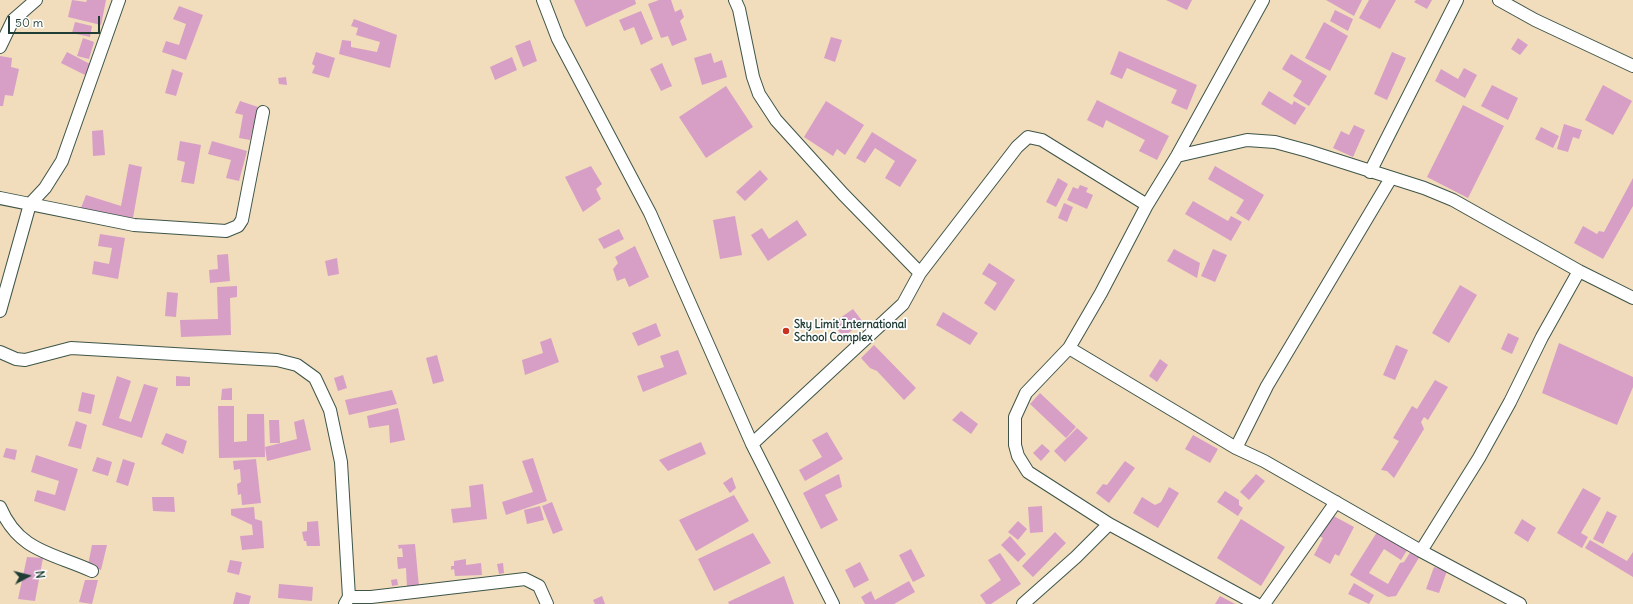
<!DOCTYPE html>
<html>
<head>
<meta charset="utf-8">
<style>
  body { margin:0 }
  #map { position:relative; width:1633px; height:604px; overflow:hidden; background:#f1dcbc; font-family:Delius,sans-serif }
  canvas { display:block }
  .north { position:absolute; left:8px; top:556px; width:40px; height:40px; -webkit-text-stroke:3px #fff; paint-order:stroke; rotate:83deg; font-size:11px; font-weight:700; line-height:16px; text-align:center; color:#1f3d34 }
  .north::after { content:''; display:block; margin:auto; width:14px; height:18px; background:#1f3d34; clip-path:polygon(50% 0,100% 100%,50% 72%,0 100%) }
  .scale { position:absolute; left:8px; top:16px; width:92px; height:18px; box-sizing:border-box; border:2px solid #1f3d34; border-top:0; padding-left:5px; font-size:12px; line-height:14px; white-space:nowrap; color:#1f3d34; -webkit-text-stroke:3px #fff; paint-order:stroke }
</style>
</head>
<body>
<div id="map">
<canvas width="1633" height="604"></canvas>
<div class="north">N</div>
<div class="scale">50 m</div>
</div>
<script>
const g = document.querySelector('canvas').getContext('2d');
g.lineJoin = 'round';
function fill(path, color) {
  g.fillStyle = color;
  g.fill(path, 'evenodd');
}
function trace(path, color, width, dash) {
  g.strokeStyle = color;
  g.lineWidth = width;
  g.lineCap = dash ? 'butt' : 'round';
  g.setLineDash(dash || []);
  g.stroke(path);
}
function label(font, color, halo, rows, align = 'center') {
  g.font = font + ' Delius,sans-serif';
  g.lineWidth = 3.5;
  g.setLineDash([]);
  g.textBaseline = 'middle';
  g.strokeStyle = halo;
  g.fillStyle = color;
  for (const [text, x, y, turn = 0] of rows) {
    g.save();
    g.translate(x, y);
    g.rotate((+turn || 0) * Math.PI / 180);
    g.textAlign = isNaN(turn) ? turn : align;
    if (halo) g.strokeText(text, 0, 0);
    g.fillText(text, 0, 0);
    g.restore();
  }
}
fill(new Path2D(`
  M72 0 86 2 87 0H106L101 25 68 17Z
  M574 0H635L636 4 586 27Z
  M659 0H671L675 12 681 9 684 17 680 21 687 40 672 46 668 36 661 38 648 4Z
  M1166 0H1192L1187 10Z
  M1326 0H1362L1354 16Z
  M1369 0H1396L1380 29 1359 18Z
  M1416 0H1432L1427 9 1414 2Z
  M179 6 203 15 186 60 162 52 166 41 179 45 186 24 173 19Z
  M1335 10 1353 19 1348 31 1330 21Z
  M641 11 653 39 641 45 634 27 624 31 619 20Z
  M354 19 397 35 390 68 339 54 342 40 351 41V47L377 52 380 42 356 35 358 28 351 26Z
  M75 22 92 26 90 37 72 33Z
  M1324 22 1348 36 1330 71 1305 58Z
  M831 37 842 40 835 62 824 58Z
  M83 38 94 42 89 59 77 56Z
  M1518 38 1528 45 1520 55 1511 49Z
  M530 40 537 61 523 67 515 46Z
  M1119 51 1197 85 1187 110 1171 103 1177 90 1127 68 1122 79 1110 74Z
  M67 52 90 64 85 75 61 63Z
  M316 52 335 58 329 78 312 73 315 66 312 64Z
  M1392 52 1406 58 1387 100 1374 94Z
  M711 53 714 63 722 60 727 77 702 85 694 58Z
  M1291 54 1327 76 1309 106 1293 96 1302 81 1282 69Z
  M0 56 12 58 11 67 19 69 13 96 5 95 3 106H0Z
  M512 57 517 70 495 80 490 67Z
  M662 63 672 86 661 91 650 69Z
  M1464 68 1477 75 1465 98 1435 81 1441 69 1458 79Z
  M172 69 183 73 176 96 165 93Z
  M286 77 287 85 279 84 278 78Z
  M1492 85 1518 98 1508 120 1481 106Z
  M1603 85 1632 101 1613 135 1585 120Z
  M726 86 753 127 706 158 679 117Z
  M1269 91 1292 105 1294 101 1306 108 1295 125 1261 104Z
  M1097 100 1169 136 1157 160 1139 151 1145 140 1106 120 1103 128 1087 120Z
  M240 101 258 107 250 140 239 138 243 115 235 113Z
  M826 101 864 125 845 155 837 149 833 156 804 137Z
  M1463 105 1504 126 1468 198 1427 177Z
  M1564 124 1582 130 1579 139 1573 137 1568 152 1557 149Z
  M1354 125 1365 130 1353 157 1333 148 1341 131 1349 135Z
  M1541 127 1559 136 1553 148 1535 139Z
  M103 130 105 155 93 156 92 131Z
  M872 132 917 160 900 187 885 178 895 161 875 148 865 163 856 158Z
  M180 141 201 145 194 184 181 182 185 162 177 160Z
  M212 141 247 151 239 181 226 178 231 160 208 154Z
  M129 164 142 167 133 218 81 208 86 195 121 206Z
  M591 166 602 184 596 189 601 199 583 212 565 177Z
  M1215 166 1264 195 1249 221 1236 213 1244 200 1208 179Z
  M760 170 768 179 745 201 736 192Z
  M1058 178 1068 184 1056 207 1046 202Z
  M1633 178V206L1603 259 1574 243 1583 226 1597 234 1599 231 1604 232Z
  M1080 185 1088 188 1086 192 1093 195 1087 209 1067 200 1073 187 1078 189Z
  M1193 201 1228 221 1231 216 1242 222 1231 241 1185 214Z
  M1064 203 1073 207 1067 222 1058 218Z
  M735 216 742 255 720 259 713 220Z
  M797 220 807 235 768 261 751 235 762 228 769 239Z
  M619 229 624 239 604 249 598 239Z
  M100 234 125 238 118 279 92 274 94 261 109 264 112 248 98 246Z
  M635 246 649 277 629 287 625 278 617 281 613 269 618 263 615 257Z
  M1174 249 1200 263 1197 278 1167 261Z
  M1213 249 1227 255 1215 282 1201 276Z
  M228 254 230 281 210 283 209 270 218 269 217 255Z
  M337 258 339 274 328 276 325 261Z
  M989 263 1015 280 995 311 984 303 997 283 982 274Z
  M1460 285 1477 295 1449 343 1432 333Z
  M237 286V297L230 298 231 335 181 337 180 320 218 319 217 287Z
  M167 292 178 293 176 317 165 316Z
  M853 309 863 322 843 337 833 323Z
  M943 312 978 333 970 345 936 325Z
  M656 323 661 336 638 346 632 333Z
  M1508 333 1519 338 1512 354 1501 349Z
  M551 338 559 362 525 375 522 360 543 353 540 342Z
  M1559 343 1633 377V387L1617 425 1542 393Z
  M874 345 916 388 904 400 877 371 870 368 861 358Z
  M1396 345 1408 350 1395 380 1383 375Z
  M678 350 687 374 643 392 637 376 664 367 660 356Z
  M437 355 444 381 433 384 426 358Z
  M1160 359 1168 365 1157 382 1149 376Z
  M343 375 347 388 338 391 334 378Z
  M117 376 131 381 119 418 131 422 144 384 158 388 142 438 102 425Z
  M176 376 190 377V386H176Z
  M1435 380 1448 387 1428 420 1424 417 1421 422 1424 429 1394 478 1387 471 1381 470 1399 441 1393 438 1412 406 1417 409Z
  M232 388V400H221L222 389Z
  M392 390 397 404 349 415 345 400Z
  M82 392 95 395 91 414 78 411Z
  M1040 393 1076 427 1066 438 1030 404Z
  M218 406H234V442L247 441V414H264L265 457 219 458Z
  M398 408 405 440 390 443 389 425 369 428 367 416Z
  M961 411 978 424 971 434 952 420Z
  M304 419 311 450 267 461 265 447 297 439 294 422Z
  M269 420H279L280 443H270Z
  M76 421 87 425 81 449 68 446Z
  M1077 428 1088 438 1065 462 1054 451Z
  M827 432 843 459 805 481 799 470 822 457 812 440Z
  M166 433 187 441 183 454 161 444Z
  M1193 435 1218 449 1210 463 1185 449Z
  M701 442 706 454 668 471 659 460Z
  M1042 444 1050 451 1041 461 1033 453Z
  M6 448 17 450 15 460 3 457Z
  M36 455 78 469 65 511 34 501 37 490 55 495 59 481 31 472Z
  M97 457 112 462 108 476 92 471Z
  M533 458 547 501 506 515 502 502 533 492 522 461Z
  M123 459 135 463 128 486 116 482Z
  M256 459 261 503 242 505 241 494 238 495 237 484 241 482 240 469 234 470 233 461Z
  M1125 461 1135 468 1109 503 1096 493 1103 484 1107 485Z
  M839 474 842 487 825 495 838 520 821 529 803 493Z
  M1256 474 1265 481 1249 500 1240 492Z
  M732 477 736 488 730 493 723 483Z
  M483 484 487 519 453 523 451 509 471 507 469 486Z
  M1169 487 1179 493 1158 528 1133 513 1142 497 1155 505 1161 502Z
  M1583 488 1601 498 1581 533 1588 537 1582 548 1557 533Z
  M1225 491 1239 500V505L1243 508 1238 516 1217 502Z
  M734 495 749 521 696 551 679 520Z
  M152 497H174L175 512 153 511Z
  M552 502 563 530 553 534 542 506Z
  M540 506 544 520 527 524 524 510Z
  M1042 506 1043 532 1030 533 1028 507Z
  M254 507 255 519 262 521 264 548 242 550 240 536 253 535 252 525 231 515V509Z
  M1607 511 1617 516 1603 544 1593 539Z
  M1330 514 1354 527 1339 556 1335 554 1330 564 1314 555 1323 538 1319 536Z
  M1241 519 1285 547 1261 586 1217 558Z
  M1522 519 1536 528 1528 542 1514 533Z
  M318 521 320 546H307L306 541H304L302 532 307 531V522Z
  M1018 521 1027 529 1018 540 1008 532Z
  M1379 529 1409 547 1401 560 1384 549 1369 573 1388 584 1400 563 1404 562 1411 551 1420 556 1396 596 1388 597 1350 575Z
  M1055 532 1066 543 1033 577 1022 566Z
  M753 533 771 563 714 591 698 559Z
  M1010 536 1026 554 1018 562 1001 545Z
  M1590 540 1627 561 1633 552V577L1585 548Z
  M415 544 419 587 407 588 406 568 398 569 397 557H403L402 548 399 549 398 545Z
  M92 545H107L101 570 88 565Z
  M911 549 925 576 913 582 899 555Z
  M1000 553 1021 584 991 604H986L980 595 1001 580 988 560Z
  M27 557 43 558 35 601 18 599Z
  M466 559V565L481 563 482 575 455 576 454 569 451 570V566H454V561Z
  M230 560 242 562 239 575 227 572Z
  M860 562 869 580 854 588 845 570Z
  M503 563 504 573 499 574 497 564Z
  M1434 567 1447 571 1439 593 1426 589Z
  M784 576 794 604H729L728 602Z
  M397 579 398 585 392 586 391 580Z
  M85 580H98L92 604 79 602Z
  M909 581 915 592 894 604H865L861 597 871 591 875 600Z
  M1354 583 1374 595 1369 604 1348 594Z
  M279 584 313 587 312 601 278 598Z
  M236 592 251 596 249 604H233Z
  M602 596 605 604H595L593 600Z
  M1220 596 1235 604H1215Z`), '#d79fc5');
const street = new Path2D(`
  M543 0 558 39 650 213 752 444 833 604
  M735 0 739 9 753 77 759 94 776 120 843 194 920 273
  M1499 0 1535 20 1633 66
  M0 47 13 20 36 0
  M1177 156 1247 140 1275 142 1308 151 1424 188 1453 200 1579 271
  M1370 172 1457 0
  M0 198 134 225 226 231 238 226 242 220 263 112
  M0 311 30 204 45 188 62 161 119 0
  M1069 348 1236 448 1264 461 1421 551 1520 604
  M0 352 16 359 25 360 71 348 277 360 297 365 315 378 330 410 341 462 349 597 345 604
  M752 444 903 304 920 273 1017 147 1028 137 1042 140 1147 205
  M1236 448 1267 386 1391 178
  M0 507C19 552 53 553 92 571
  M1421 551 1479 458 1510 402 1542 337 1579 271 1633 298
  M349 597H371L525 579 539 586 547 604
  M1023 604 1076 557 1109 524
  M1256 604 1109 524 1028 472 1018 456 1015 445V417L1026 393 1069 348 1101 293 1147 205 1177 156 1263 0
  M1264 604 1336 502`);
trace(street, '#3e5548', 14);
trace(street, '#fff', 12);
for (const [x, y, r, color] of [
  [786,331,4,"#c8321e"]
]) {
  const dot = new Path2D();
  dot.arc(x, y, r, 0, 2 * Math.PI);
  g.fillStyle = color;
  g.fill(dot);
  trace(dot, '#fff', 1.5);
}
label('bold 11px', '#1f3d34', '#fff', [
  ["Sky Limit International",794,325],
  ["School Complex",794,338]
], 'left');
</script>
</body>
</html>
